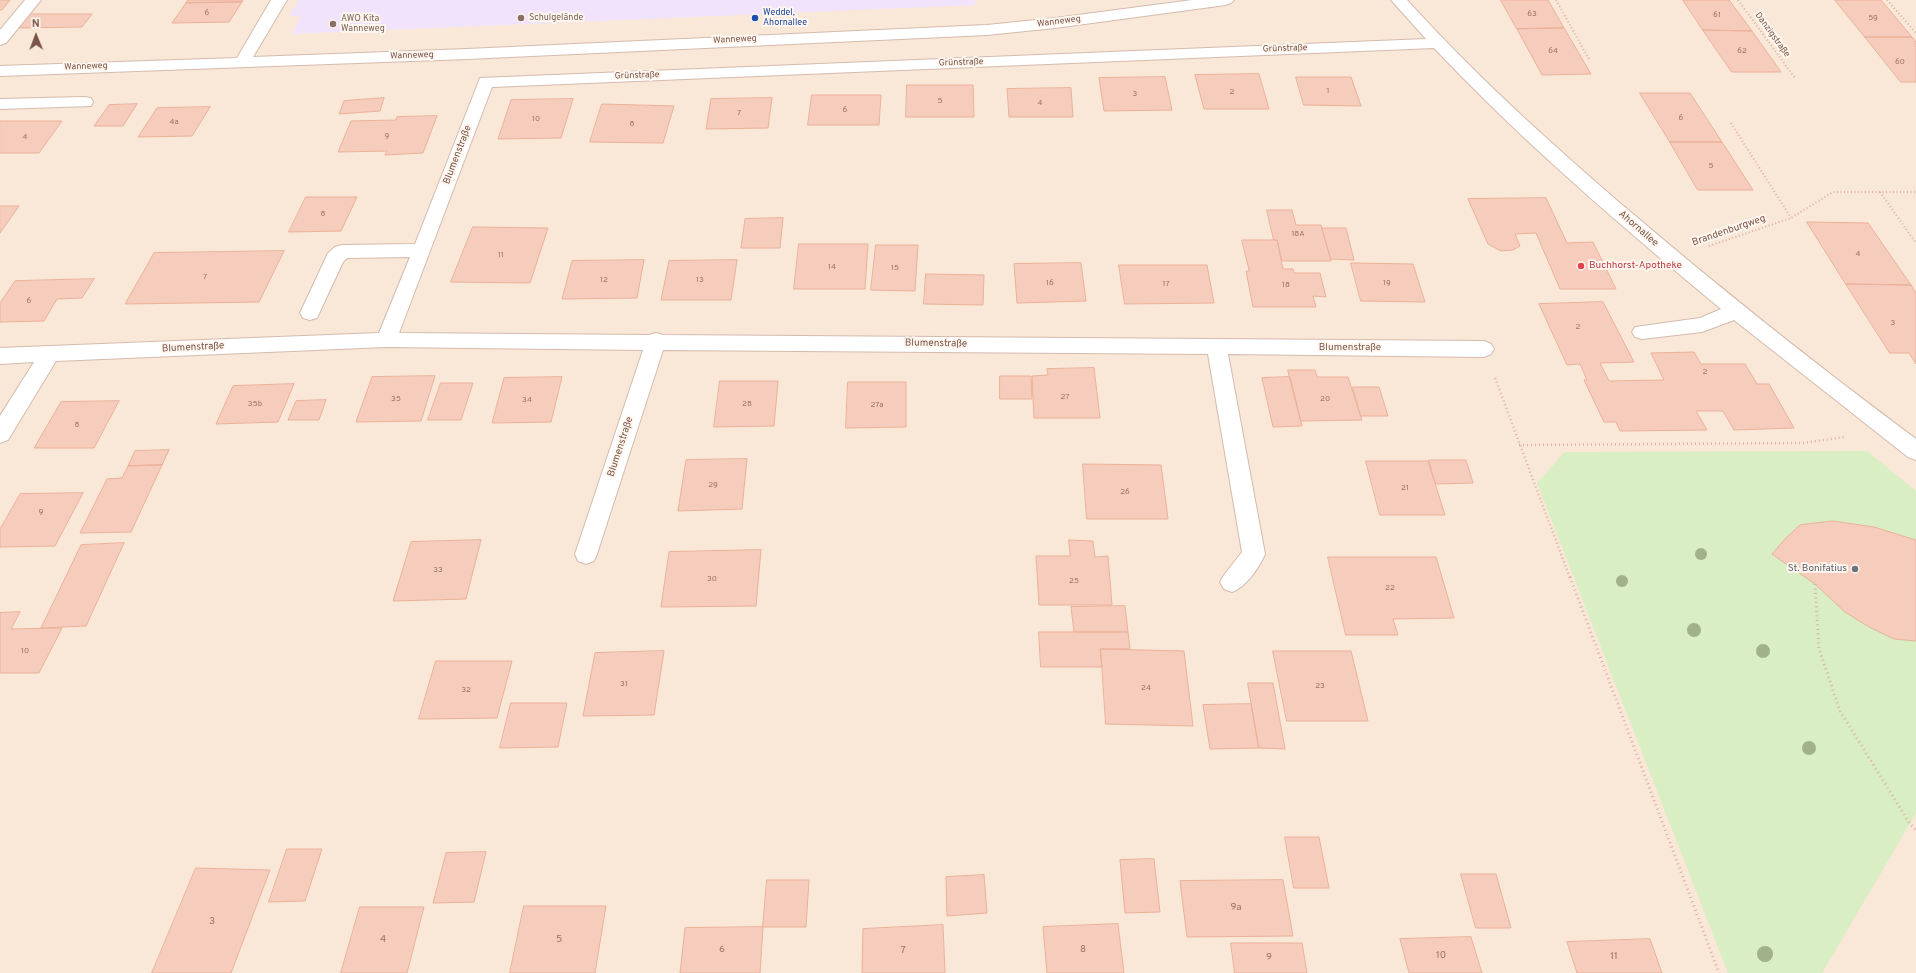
<!DOCTYPE html>
<html>
<head>
<meta charset="utf-8">
<style>
  body { margin:0 }
  #map { position:relative; width:1916px; height:973px; overflow:hidden; background:#fef3e7; font-family:Overpass,sans-serif }
  canvas { display:block }
  .north { position:absolute; left:16px; top:16px; width:40px; height:40px; -webkit-text-stroke:3px #fff7ef; paint-order:stroke; rotate:359deg; font-size:11px; font-weight:700; line-height:16px; text-align:center; color:#7b5548 }
  .north::after { content:''; display:block; margin:auto; width:14px; height:18px; background:#7b5548; clip-path:polygon(50% 0,100% 100%,50% 72%,0 100%) }
</style>
</head>
<body>
<div id="map">
<canvas width="1916" height="973"></canvas>
<div class="north">N</div>
</div>
<script>
const g = document.querySelector('canvas').getContext('2d');
g.lineJoin = 'round';
function fill(path, color) {
  g.fillStyle = color;
  g.fill(path, 'evenodd');
}
function trace(path, color, width, dash) {
  g.strokeStyle = color;
  g.lineWidth = width;
  g.lineCap = dash ? 'butt' : 'round';
  g.setLineDash(dash || []);
  g.stroke(path);
}
function label(font, color, halo, rows, align = 'center') {
  g.font = font + ' Overpass,sans-serif';
  g.lineWidth = 4;
  g.setLineDash([]);
  g.textBaseline = 'middle';
  g.strokeStyle = halo;
  g.fillStyle = color;
  for (const [text, x, y, turn = 0] of rows) {
    g.save();
    g.translate(x, y);
    g.rotate((+turn || 0) * Math.PI / 180);
    g.textAlign = isNaN(turn) ? turn : align;
    if (halo) g.strokeText(text, 0, 0);
    g.fillText(text, 0, 0);
    g.restore();
  }
}
fill(new Path2D(`
  M0 0H299L290 16H301L292 34 975 4V0H1916V973H0Z`), '#f9e7d7');
fill(new Path2D(`
  M299 0H975V5L292 34 301 16H289Z`), '#f0e3fb');
fill(new Path2D(`
  M1867 451 1916 491V813L1822 973H1728L1537 483 1565 452Z`), '#d9eec3');
const building = new Path2D(`
  M0 0H10L2 10H0Z
  M188 0H243L242 2 186 3Z
  M1501 0H1548L1564 28 1517 29Z
  M1683 0H1729L1752 31 1703 30Z
  M1835 0H1881L1912 37H1865Z
  M242 2 229 22 172 23 186 3Z
  M28 14H92L82 27 17 28Z
  M1564 28 1591 74 1542 75 1517 29Z
  M1703 30 1752 31 1781 72H1732Z
  M1865 37H1912L1916 42V82H1901Z
  M1259 74 1269 109H1204L1195 75Z
  M1165 77 1172 110 1104 111 1099 78Z
  M1296 77H1351L1361 106 1304 105Z
  M907 85H973L974 117H906Z
  M1071 88 1073 117H1009L1007 89Z
  M1640 93H1690L1722 142H1670Z
  M812 95H881L879 125H808Z
  M384 98 380 111 339 114 344 101Z
  M772 98 768 128 706 129 711 99Z
  M573 99 561 138 498 139 511 100Z
  M137 104 123 126H94L109 105Z
  M602 104 674 106 663 143 590 142Z
  M210 107 192 136 138 137 157 108Z
  M437 116 423 153 385 155 387 151 338 152 351 121 396 120 397 117Z
  M0 121H62L39 153H0Z
  M1670 142H1722L1753 190H1698Z
  M306 197H357L341 231 289 232Z
  M1546 198 1567 243 1593 242 1616 289H1560L1536 233 1515 234 1520 246 1513 250 1501 251 1488 244 1468 199Z
  M0 206H19L0 233Z
  M1267 210H1292L1296 225H1321L1331 261H1282L1277 240H1274Z
  M783 218 780 248H741L745 219Z
  M1807 222 1868 223 1911 285 1846 284Z
  M473 227 548 228 530 283 451 282Z
  M1322 228H1346L1354 260 1331 259Z
  M1242 240H1277L1283 269H1293L1294 273H1320L1326 297 1313 296 1316 307H1253L1246 271H1249Z
  M799 244H868L865 289H794Z
  M876 245H918L915 291 871 290Z
  M284 251 259 302 125 304 154 253Z
  M644 260 637 298 562 299 572 261Z
  M737 260 731 300H661L669 261Z
  M1081 263 1086 301 1017 303 1014 264Z
  M1351 263 1413 264 1425 302 1361 301Z
  M1119 265H1207L1214 303 1125 304Z
  M926 274 984 275 983 305 924 304Z
  M94 279 82 298 57 299 44 321 0 322V303L15 281Z
  M1846 284 1911 285 1916 293V364L1909 353H1890Z
  M1603 302 1634 362 1600 363 1609 381 1664 380 1651 353 1694 352 1701 364H1745L1757 384H1769L1794 428 1734 430 1723 411H1696L1707 430 1620 431 1616 422H1604L1584 380H1587L1580 364 1567 365 1539 304Z
  M1094 368 1100 418H1034L1032 376 1048 375 1047 369Z
  M1288 370H1315L1317 377H1348L1362 420 1301 421Z
  M435 376 421 421 356 422 372 377Z
  M1000 376H1031L1032 399H1000Z
  M562 377 551 422 492 423 504 378Z
  M1290 377 1302 426 1273 427 1262 378Z
  M720 381H778L774 426 714 427Z
  M848 382H906V427L846 428Z
  M441 383H473L461 420H428Z
  M294 384 278 422 216 424 233 386Z
  M1353 387H1379L1388 416H1361Z
  M326 400 319 420H288L296 401Z
  M119 401 94 448H34L61 402Z
  M169 450 162 465 128 466 135 451Z
  M747 459 742 509 678 511 686 460Z
  M1429 460H1466L1473 483 1436 484Z
  M1366 461H1428L1445 515H1380Z
  M1083 464 1161 465 1168 519H1087Z
  M162 465 131 532 80 533 107 479 122 478 128 466Z
  M83 493 55 546 0 547V529L20 494Z
  M1833 521 1874 527 1916 540V641L1894 639 1869 627 1845 612 1815 584 1772 554 1786 538 1800 525Z
  M481 540 466 599 393 601 411 542Z
  M1069 540 1093 541 1095 557 1108 556 1112 605H1039L1036 556H1070Z
  M124 543 86 626 41 628 81 545Z
  M761 550 756 606 661 607 669 552Z
  M1328 557H1436L1454 618 1393 619 1398 635H1346Z
  M1125 606 1128 632H1074L1071 607Z
  M20 612 11 629 62 628 39 673H0V613Z
  M1039 632H1128L1130 649H1100L1102 667H1041Z
  M1101 649 1184 651 1193 726 1106 724Z
  M664 651 654 715 583 716 595 653Z
  M1273 651H1351L1368 721H1287Z
  M436 661H512L497 718 419 719Z
  M1248 683H1273L1285 749 1259 748Z
  M511 703H567L558 747 500 748Z
  M1251 704 1259 748 1210 749 1203 705Z
  M1285 837H1319L1329 888H1294Z
  M287 849H322L305 901 269 902Z
  M486 852 474 902 433 903 446 853Z
  M1154 859 1160 912 1125 913 1120 860Z
  M196 868 270 870 231 973H152Z
  M1461 874H1496L1511 928H1476Z
  M984 875 987 913 947 916 946 877Z
  M767 880H809L806 927H763Z
  M1283 880 1293 936 1187 937 1180 881Z
  M524 906H606L595 973H510Z
  M360 907H424L407 973H341Z
  M1118 924 1124 973H1047L1043 927Z
  M943 925 945 973H862L863 929Z
  M763 927 760 973H680L685 928Z
  M1471 937 1482 973H1409L1400 939Z
  M1650 939 1662 973H1577L1567 942Z
  M1231 943H1302L1307 973H1235Z`);
fill(building, '#f6cdbc');
trace(building, '#ebb19a', 1);
const minor = new Path2D(`
  M25 0H41L6 43 0 45V30Z
  M271 0H287L253 57 467 49 987 25 1055 18 1192 0H1234L1231 3 1226 5 1055 28 987 35 467 59 0 76V66L237 58Z
  M1391 0H1407C1473 73 1546 139 1620 203 1716 285 1815 364 1916 439V460L1908 457 1734 320 1702 332 1642 339 1635 337 1632 332 1635 327 1700 318 1721 309C1622 227 1523 142 1434 48L492 87 399 333 649 335 656 333 663 335 1484 341 1491 344 1494 349 1491 354 1484 357 1228 354 1265 554C1259 568 1246 587 1232 592L1224 589 1220 582 1224 575 1242 552 1208 354 663 350 597 554 594 561 586 564 578 561 575 554 643 350 386 347 56 361 8 440 0 443V416L34 362 0 364V348L379 333 410 257 347 258 343 262 317 318 310 320 303 318 300 313 328 253 335 247 342 245 415 244 480 78 1426 39Z
  M85 97 91 98 93 102 91 106 0 109V99Z`);
trace(minor, '#d4bbae', 2);
trace(new Path2D(`
  M1556 0 1590 61
  M1738 0 1795 78
  M1887 0 1916 33
  M1731 123 1791 218
  M1880 192 1916 243
  M1709 246 1791 218 1833 192H1916`), '#dcb09e', 2, [1, 2.5]);
trace(new Path2D(`
  M1495 378 1570 578
  M1519 445 1803 443 1844 437`), '#dcb09e', 2.5, [1, 3]);
trace(new Path2D(`
  M1570 577 1719 973
  M1815 584 1819 649 1840 711 1910 824 1916 830`), '#dcb09e', 3, [1, 3.5]);
fill(minor, '#fff');
g.fillStyle = '#a1b189';
for (const [x, y, r] of [
  [1701,554,6],
  [1622,581,6],
  [1694,630,7],
  [1763,651,7],
  [1809,748,7],
  [1765,954,8]
]) {
  g.beginPath();
  g.arc(x, y, r, 0, 2 * Math.PI);
  g.fill();
}
for (const [x, y, r, color] of [
  [521,18,4,"#8d6e63"],
  [755,18,4,"#1a4fb4"],
  [333,24,4,"#8d6e63"],
  [1581,266,4,"#e0444e"],
  [1855,569,4,"#6b7280"]
]) {
  const dot = new Path2D();
  dot.arc(x, y, r, 0, 2 * Math.PI);
  g.fillStyle = color;
  g.fill(dot);
  trace(dot, '#fff7ef', 1.5);
}
label('8px', '#9a7365', null, [
  ["6",207,13],
  ["63",1532,14],
  ["61",1717,15],
  ["59",1873,18],
  ["64",1553,51],
  ["62",1742,51],
  ["60",1900,62],
  ["1",1328,91],
  ["2",1232,92],
  ["3",1135,94],
  ["5",940,101],
  ["4",1040,103],
  ["6",845,110],
  ["7",739,113],
  ["6",1681,118],
  ["10",536,119],
  ["4a",174,122],
  ["8",632,124],
  ["9",387,136],
  ["4",25,137],
  ["5",1711,166],
  ["8",323,214],
  ["18A",1298,234],
  ["4",1858,254],
  ["11",501,255],
  ["14",832,267],
  ["15",895,268],
  ["7",205,277],
  ["12",604,280],
  ["13",700,280],
  ["16",1050,283],
  ["19",1387,283],
  ["17",1166,284],
  ["18",1286,285],
  ["6",29,301],
  ["3",1893,323],
  ["2",1578,327],
  ["2",1705,372],
  ["27",1065,397],
  ["35",396,399],
  ["20",1325,399],
  ["34",527,400],
  ["35b",255,404],
  ["28",747,404],
  ["27a",877,405],
  ["8",77,425],
  ["29",713,485],
  ["21",1405,488],
  ["26",1125,492],
  ["9",41,512],
  ["33",438,570],
  ["30",712,579],
  ["25",1074,581],
  ["22",1390,588],
  ["10",25,651],
  ["31",624,684],
  ["23",1320,686],
  ["24",1146,688],
  ["32",466,690]
]);
label('9px', '#164399', '#fff7ef', [
  ["Weddel,",763,13],
  ["Ahornallee",763,23]
], 'left');
label('9px', '#785e54', '#fff7ef', [
  ["Schulgelände",529,18],
  ["AWO Kita",341,19],
  ["Wanneweg",341,29]
], 'left');
label('9px', '#7b5548', '#fff7ef', [
  ["Wanneweg",1059,22,-7],
  ["Danzigstraße",1772,35,54],
  ["Wanneweg",735,40,-3],
  ["Grünstraße",1285,49,-2],
  ["Wanneweg",412,56,-2],
  ["Grünstraße",961,63,-2],
  ["Wanneweg",86,67,-2],
  ["Grünstraße",637,76,-2]
]);
label('10px', '#7b5548', '#fff7ef', [
  ["Blumenstraße",458,155,-69],
  ["Ahornallee",1638,229,41],
  ["Brandenburgweg",1729,231,-19],
  ["Blumenstraße",936,344,1],
  ["Blumenstraße",193,348,-3],
  ["Blumenstraße",1350,348],
  ["Blumenstraße",621,447,-72]
]);
label('10px', '#be3a42', '#fff7ef', [
  ["Buchhorst-Apotheke",1589,266]
], 'left');
label('10px', '#5b616d', '#fff7ef', [
  ["St. Bonifatius",1847,569]
], 'right');
label('10px', '#9a7365', null, [
  ["9a",1236,908],
  ["3",212,922],
  ["4",383,940],
  ["5",559,940],
  ["6",722,950],
  ["8",1083,950],
  ["7",903,951],
  ["10",1441,956],
  ["11",1614,957],
  ["9",1269,958]
]);
</script>
</body>
</html>
